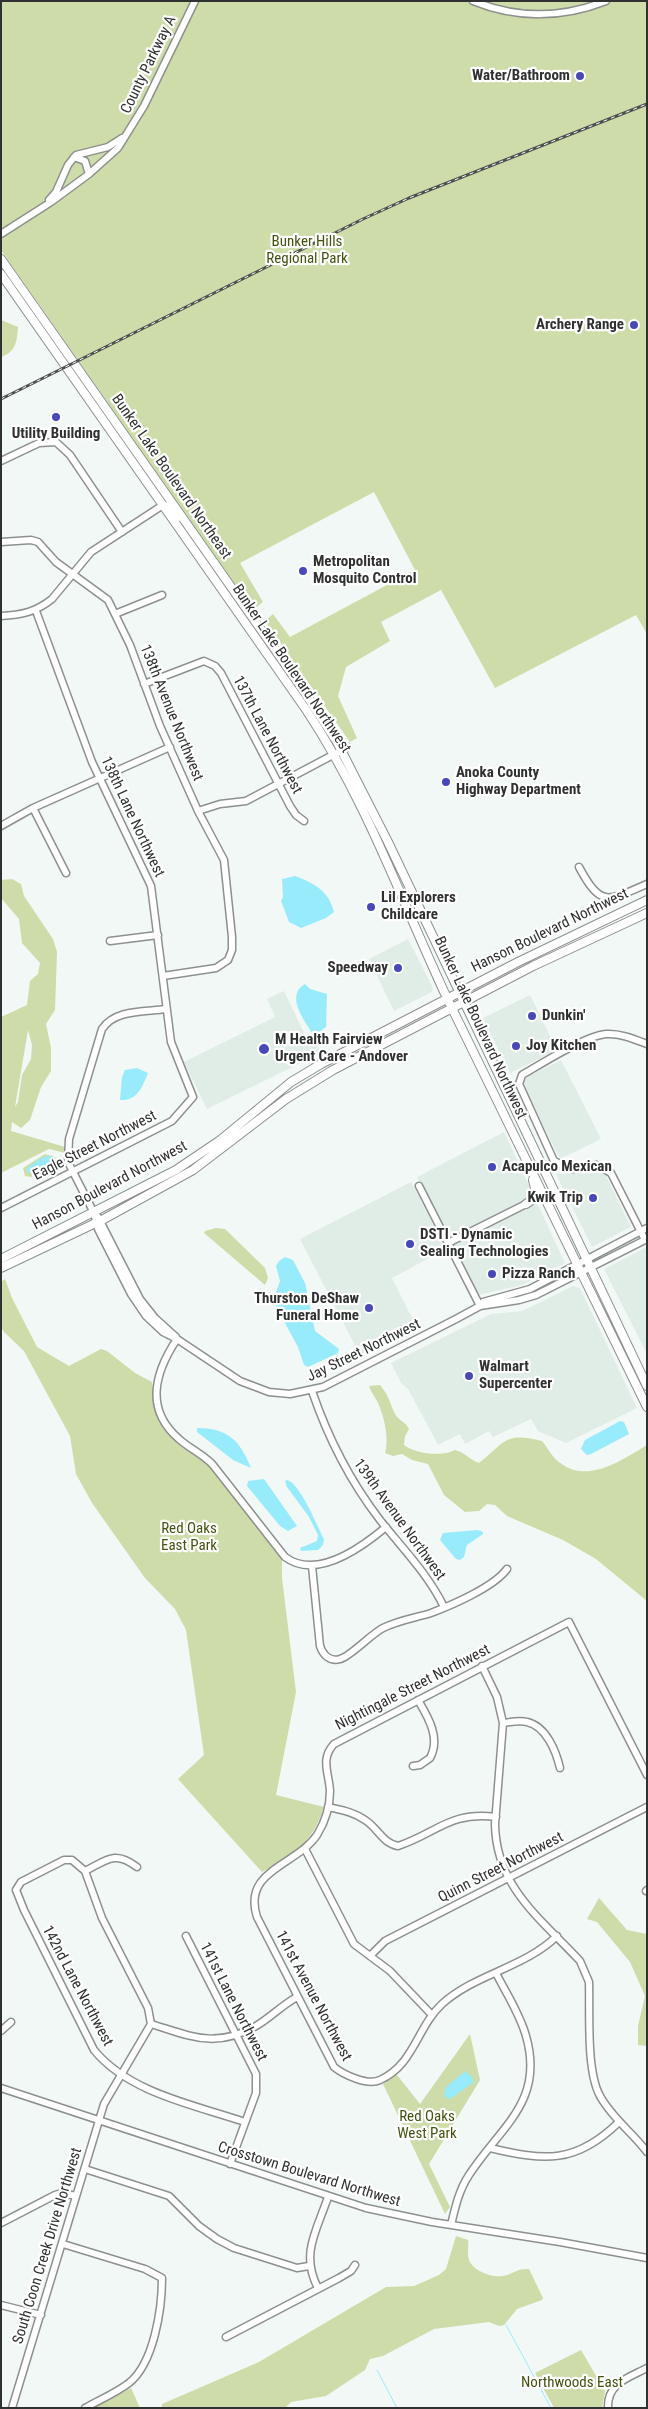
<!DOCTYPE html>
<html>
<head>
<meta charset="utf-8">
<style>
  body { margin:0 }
  #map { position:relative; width:648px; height:2409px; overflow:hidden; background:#f2f8f5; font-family:"Roboto Condensed",sans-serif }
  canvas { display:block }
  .frame { position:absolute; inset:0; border:2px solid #303131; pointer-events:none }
</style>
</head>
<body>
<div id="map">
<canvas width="648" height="2409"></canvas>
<div class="frame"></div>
</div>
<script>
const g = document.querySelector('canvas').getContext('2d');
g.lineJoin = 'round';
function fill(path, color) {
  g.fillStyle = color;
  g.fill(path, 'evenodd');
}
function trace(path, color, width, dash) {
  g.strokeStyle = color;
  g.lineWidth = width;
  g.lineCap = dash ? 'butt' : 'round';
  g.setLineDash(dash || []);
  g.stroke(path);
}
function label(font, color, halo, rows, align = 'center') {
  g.font = font + ' "Roboto Condensed",sans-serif';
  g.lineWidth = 4.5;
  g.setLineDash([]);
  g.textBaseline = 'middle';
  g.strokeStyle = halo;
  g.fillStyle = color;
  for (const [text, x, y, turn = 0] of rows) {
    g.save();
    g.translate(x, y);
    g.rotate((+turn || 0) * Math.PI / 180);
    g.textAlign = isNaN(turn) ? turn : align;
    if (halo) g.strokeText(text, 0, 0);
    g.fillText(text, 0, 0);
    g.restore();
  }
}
fill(new Path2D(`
  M408 939 433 988 432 992 394 1011 369 959Z
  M284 991 310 1045 316 1043 321 1053 207 1109 184 1062 275 1017 267 999Z
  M530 995 557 1050 510 1073 483 1018Z
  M561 1060 601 1139 560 1159 525 1089 524 1082 527 1077Z
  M504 1132 565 1263 522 1285 478 1295 417 1177Z
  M600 1172 606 1176 631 1227 592 1247 556 1174Z
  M411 1182 446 1249 392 1278 416 1326 360 1355 300 1239Z
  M647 1247V1354L604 1269Z
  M573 1286 580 1288 637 1408 566 1443 538 1431 531 1419 493 1437 489 1431 465 1444 460 1434 438 1445 408 1389 401 1383 391 1363 491 1314 522 1311Z`), '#e0ede7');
fill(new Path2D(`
  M1 1H647V634L636 615 495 688 441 590 381 622 390 641 346 667 338 696 357 738 350 742 265 621 273 614 290 637 415 570 374 492 240 563 263 602 253 610 1 250Z
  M1 320 18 327C17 341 16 352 1 357Z
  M12 879 21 884 24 896 53 939 57 952 55 1010 46 1024 51 1048V1071L41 1087 30 1120 21 1128 12 1122 11 1131 65 1147V1153L49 1149 1 1173V1017L27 1005 30 981 38 974 40 963 22 943 19 919 1 898V880ZM28 1030 32 1045 31 1059 22 1075 18 1102 15 1107Z
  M45 1154 55 1157 57 1164 31 1177 25 1176 23 1168Z
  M216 1228 225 1229 265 1268 268 1278 265 1285 204 1233 205 1231Z
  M5 1279 12 1298 37 1347 69 1366 101 1349 107 1351 135 1373 152 1382 155 1409 166 1430 181 1445 209 1464 282 1559V1578L296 1692 276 1795 324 1807C312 1844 294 1854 262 1872L178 1779 204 1755 186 1630 175 1609 145 1578 92 1503 76 1474 70 1436 24 1351 4 1332 1 1327V1282Z
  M380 1385C390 1397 389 1402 395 1414 399 1421 406 1422 409 1429L405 1436 404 1445C416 1454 441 1457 455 1450 464 1452 469 1459 479 1463 507 1441 504 1432 542 1441 547 1447 552 1457 559 1462 587 1485 622 1460 647 1445V1601L596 1559 563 1540 507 1516 495 1505 487 1504 479 1511 465 1512 444 1495 428 1464 412 1460 402 1454 393 1456 385 1453C389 1441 385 1420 380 1408 378 1400 372 1395 369 1386Z
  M599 1898 627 1930 647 1934V2046L638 2045V2026L645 1996 630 1962 597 1922 587 1919Z
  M470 2034 480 2080 429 2164 450 2207 445 2214 383 2084 397 2075 420 2104Z
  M456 2236 468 2240C469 2246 467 2254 469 2260 473 2271 492 2278 503 2276 513 2274 518 2268 529 2269L543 2298 542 2300 517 2309 504 2325 499 2326 489 2322 434 2329 383 2356 370 2359 365 2370 326 2396 291 2402 285 2408H162V2404L259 2362 386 2287 414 2286 439 2275 446 2269Z
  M581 2350 605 2391 602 2408H554L535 2373Z
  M131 2388 140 2408H93Z`), '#cddca8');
fill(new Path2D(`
  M295 876C314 883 329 891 334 912L326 918 301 928 289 922 281 901 283 897 282 879Z
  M305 984 310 989 327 994 326 1027 316 1034 312 1033C304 1020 285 995 305 984Z
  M137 1068 148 1073C142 1088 137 1101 120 1100L122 1077 125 1070Z
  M50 1156 53 1157V1161L29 1173 26 1171 28 1167 43 1157Z
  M285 1257 293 1260 305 1283 315 1331 339 1349 338 1353 308 1367 304 1365 298 1347 273 1301 280 1281 276 1266 279 1261Z
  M620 1421 624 1422 629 1434 591 1454 587 1455 581 1449 585 1440Z
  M197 1428C227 1428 240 1440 251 1468L233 1460 197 1432Z
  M264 1479 297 1526 288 1531 280 1526 247 1486 248 1481Z
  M287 1480C300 1483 317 1526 324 1539L323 1545 318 1550 301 1551 300 1548 317 1541 318 1535 309 1517 287 1487 285 1481Z
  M478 1530 483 1532V1534L467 1545 464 1557 460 1560 456 1559 440 1540 443 1533Z
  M465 2071 472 2077 474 2082 450 2099 444 2096 445 2088Z`), '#98ebfb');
trace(new Path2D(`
  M506 2325 551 2408
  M377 2370 397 2408`), '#98ebfb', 1);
const minor = new Path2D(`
  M473 1C517 19 563 18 606 1
  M74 157 85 161 89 174
  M49 200 56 192 68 165 76 155 108 147 122 138
  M1 234 51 202 89 174 118 148 144 106 195 1
  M1 461 39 443 56 442 70 455 122 532
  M1 542 31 540 38 542 56 562 108 600 130 645 160 726 198 811 224 860 232 937V950L228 960 216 968 163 976
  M115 614 162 595
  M1 616C21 615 36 612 52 599L91 552 163 505 169 506 178 518
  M144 684 204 661 215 666 221 673 290 806 296 815 304 821
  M33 808 66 873
  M198 811 220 804 246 801 348 747
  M1 826 33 808 170 747
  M579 867C601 908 608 901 647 884
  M110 941 158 935
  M166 1009C145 1012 115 1009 102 1029L69 1139 68 1162 94 1213 98 1229 131 1294 146 1316 163 1332 177 1339 240 1381 269 1392 290 1394 323 1387 456 1319 480 1306 483 1302 530 1289 647 1228
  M419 1186 480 1306
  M1 1208 172 1121 193 1097 171 1042 151 886 92 762 36 611
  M98 1217 140 1299 155 1318 176 1337
  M645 1240 611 1173 597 1165 572 1169 554 1161 519 1084 522 1075C541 1064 585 1036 606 1034 620 1033 634 1039 647 1044
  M448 1243 526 1204
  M480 1306 519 1300 536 1295 647 1239
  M177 1339C155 1372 144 1409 179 1439 190 1449 203 1454 213 1465L285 1557C316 1580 361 1548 386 1527
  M312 1391C328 1438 350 1481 380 1520 403 1549 428 1574 444 1607
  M312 1566 320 1646C323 1655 330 1662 340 1659 350 1657 371 1634 383 1628 399 1620 415 1618 431 1613 452 1605 494 1587 507 1569
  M482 1666 497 1697 503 1723 495 1824C496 1887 540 1918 580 1961L589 1982C590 2012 586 2071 600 2096 612 2118 632 2132 647 2152
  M503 1723C511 1722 520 1720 527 1722 546 1726 556 1751 560 1768
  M413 1766 420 1765 430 1758C441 1738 428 1717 418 1700
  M328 1807C341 1810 354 1812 365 1820 378 1828 382 1843 398 1846 437 1833 450 1811 496 1817
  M305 1849 354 1944 390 1971 431 2014
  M85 1871 72 1860H64L21 1882 16 1890 24 1910 94 2050C129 2093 195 2105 245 2122
  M85 1871C107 1860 115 1850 137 1867
  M646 1891 647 1890
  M186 1936 256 2074V2093L230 2164
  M557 1936C524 1968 475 1974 442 2004 417 2027 414 2065 380 2080 368 2086 344 2075 334 2067L257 1917C242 1870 296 1866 317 1835 325 1822 330 1806 330 1791 329 1773 320 1759 334 1744L569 1622 647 1775
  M370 1956 385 1941 647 1807
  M151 2024C191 2036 215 2049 256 2026 270 2018 282 2005 297 1997
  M1 2031 11 2022
  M1 2088 366 2208 432 2222 560 2242 647 2258
  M490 2148C545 2161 576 2164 619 2122
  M85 2169 169 2196 199 2226 217 2239 234 2248 297 2268 309 2266
  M1 2223 55 2195 62 2193 76 2196
  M451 2225C455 2208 459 2190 469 2175 500 2127 545 2102 526 2036 520 2014 506 1993 496 1973
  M63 2244 145 2269 162 2278C162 2309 154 2363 129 2383 116 2393 99 2400 85 2408
  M318 2288C300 2254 317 2230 328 2197
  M1 2305 41 2315
  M226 2337 339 2278 351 2271 355 2265
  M12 2408 104 2104 151 2024 148 2008 102 1918 85 1871
  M608 2408C607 2383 628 2378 647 2368`);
const major = new Path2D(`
  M1 259 302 688 337 742 388 842 647 1386
  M1 274 307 711C366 800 402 902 447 998L647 1407
  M526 1204 532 1200 536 1192 533 1180
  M1 1259 176 1170 219 1141 291 1082 321 1064 518 962 647 900
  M1 1268 102 1220 193 1170 286 1099 333 1070 533 966 647 913`);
trace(minor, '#8c918e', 9);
trace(major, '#8c918e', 10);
trace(minor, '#fff', 6);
trace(major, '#fff', 8);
const rail = new Path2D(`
  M1 399 363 219 409 198 647 104`);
trace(rail, '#4e504f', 3);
trace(rail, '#fff', 1, [4]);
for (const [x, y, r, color] of [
  [580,76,5,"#4847bc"],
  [634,325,5,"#4847bc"],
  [56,417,5,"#4847bc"],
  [303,571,5,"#4847bc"],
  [446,782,5,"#4847bc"],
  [371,907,5,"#4847bc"],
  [398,968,5,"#4847bc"],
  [532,1016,5,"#4847bc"],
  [516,1046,5,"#4847bc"],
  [264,1049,6,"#4847bc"],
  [492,1167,5,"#4847bc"],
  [593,1198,5,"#4847bc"],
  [410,1244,5,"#4847bc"],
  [492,1274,5,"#4847bc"],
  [369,1308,5,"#4847bc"],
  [469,1376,5,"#4847bc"]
]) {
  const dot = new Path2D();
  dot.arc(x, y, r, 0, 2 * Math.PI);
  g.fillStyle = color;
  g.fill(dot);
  trace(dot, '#fff', 2);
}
label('15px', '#303131', '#fff', [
  ["County Parkway A",149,65,-64],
  ["Bunker Lake Boulevard Northeast",171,477,55],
  ["Bunker Lake Boulevard Northwest",291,669,56],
  ["138th Avenue Northwest",171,713,68],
  ["137th Lane Northwest",267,735,62],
  ["138th Lane Northwest",132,817,65],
  ["Hanson Boulevard Northwest",550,931,-26],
  ["Bunker Lake Boulevard Northwest",480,1028,65],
  ["Eagle Street Northwest",95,1146,-27],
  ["Hanson Boulevard Northwest",110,1186,-28],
  ["Jay Street Northwest",364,1351,-26],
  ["139th Avenue Northwest",399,1520,54],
  ["Nightingale Street Northwest",413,1688,-27],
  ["Quinn Street Northwest",501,1868,-27],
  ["142nd Lane Northwest",77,1986,62],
  ["141st Avenue Northwest",313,1996,62],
  ["141st Lane Northwest",233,2002,63],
  ["Crosstown Boulevard Northwest",309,2175,17],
  ["South Coon Creek Drive Northwest",48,2246,-73]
]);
label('bold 15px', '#303131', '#fff', [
  ["Water/Bathroom",570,76,"right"],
  ["Archery Range",624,325,"right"],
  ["Utility Building",56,434,"center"],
  ["Metropolitan",313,562],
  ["Mosquito Control",313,579],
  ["Anoka County",456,773],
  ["Highway Department",456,790],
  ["Lil Explorers",381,898],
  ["Childcare",381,915],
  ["Speedway",388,968,"right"],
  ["Dunkin'",542,1016],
  ["M Health Fairview",275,1040],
  ["Urgent Care - Andover",275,1057],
  ["Joy Kitchen",526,1046],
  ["Acapulco Mexican",502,1167],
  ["Kwik Trip",583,1198,"right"],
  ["DSTI - Dynamic",420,1235],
  ["Sealing Technologies",420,1252],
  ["Pizza Ranch",502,1274],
  ["Thurston DeShaw",359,1299,"right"],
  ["Funeral Home",359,1316,"right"],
  ["Walmart",479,1367],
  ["Supercenter",479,1384]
], 'left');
label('15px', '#455310', '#fff', [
  ["Bunker Hills",307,242],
  ["Regional Park",307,259],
  ["Red Oaks",189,1529],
  ["East Park",189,1546],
  ["Red Oaks",427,2117],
  ["West Park",427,2134],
  ["Northwoods East",572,2383]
]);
</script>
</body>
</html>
